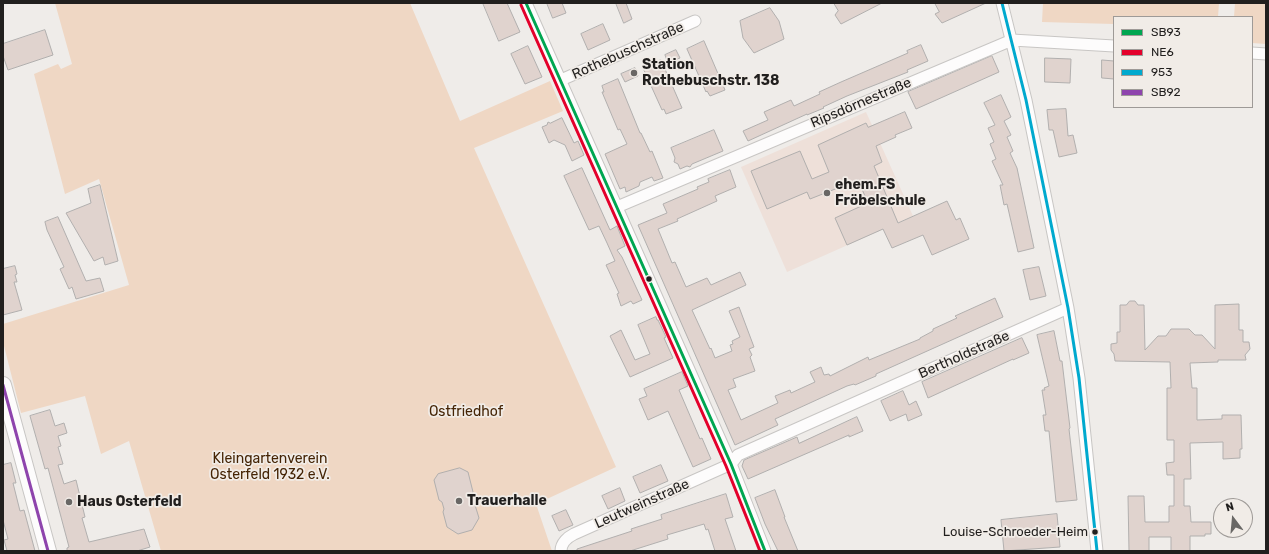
<!DOCTYPE html>
<html>
<head>
<meta charset="utf-8">
<style>
  body { margin:0 }
  #map { position:relative; width:1269px; height:554px; overflow:hidden; background:#efece9; font-family:Rubik,sans-serif }
  canvas { display:block }
  .frame { position:absolute; inset:0; border:4px solid #211f1e; pointer-events:none }
  .legend { position:absolute; left:1113px; top:16px; width:140px; height:92px; box-sizing:border-box; background:#f1ece7; border:1px solid #9e9a97; margin:0; padding:5px 7px; list-style:none; font-size:12px; color:#211f1e }
  .legend li { display:flex; align-items:center; gap:8px; height:20px }
  .legend b { width:20px; border:1px solid #9e9a97 }
  .north { position:absolute; left:1213px; top:498px; width:40px; height:40px; box-sizing:border-box; background:#f1ece7; border:1px solid #9e9a97; border-radius:50%; rotate:344deg; font-size:11px; font-weight:700; line-height:16px; text-align:center; color:#211f1e }
  .north::after { content:''; display:block; margin:auto; width:14px; height:18px; background:#696765; clip-path:polygon(50% 0,100% 100%,50% 72%,0 100%) }
</style>
</head>
<body>
<div id="map">
<canvas width="1269" height="554"></canvas>
<div class="frame"></div>
<ul class="legend">
<li><b style="height:5px;background:#00a651"></b>SB93</li>
<li><b style="height:5px;background:#e4002b"></b>NE6</li>
<li><b style="height:5px;background:#00a9ce"></b>953</li>
<li><b style="height:5px;background:#8e44ad"></b>SB92</li>
</ul>
<div class="north">N</div>
</div>
<script>
const g = document.querySelector('canvas').getContext('2d');
g.lineJoin = 'round';
function fill(path, color) {
  g.fillStyle = color;
  g.fill(path, 'evenodd');
}
function trace(path, color, width, dash) {
  g.strokeStyle = color;
  g.lineWidth = width;
  g.lineCap = dash ? 'butt' : 'round';
  g.setLineDash(dash || []);
  g.stroke(path);
}
function label(font, color, halo, rows, align = 'center') {
  g.font = font + ' Rubik,sans-serif';
  g.lineWidth = 3.5;
  g.setLineDash([]);
  g.textBaseline = 'middle';
  g.strokeStyle = halo;
  g.fillStyle = color;
  for (const [text, x, y, turn = 0] of rows) {
    g.save();
    g.translate(x, y);
    g.rotate((+turn || 0) * Math.PI / 180);
    g.textAlign = isNaN(turn) ? turn : align;
    if (halo) g.strokeText(text, 0, 0);
    g.fillText(text, 0, 0);
    g.restore();
  }
}
fill(new Path2D(`
  M866 112 913 216 787 272 741 167Z`), '#eee0d9');
fill(new Path2D(`
  M55 3H410L460 121 550 81 563 111 474 148 616 467 536 504 552 551H161L129 441 101 454 85 396 21 413 3 342V324L129 285 99 179 65 194 34 74 58 64 61 69 72 64Z
  M1043 3H1219L1218 17H1114V24L1042 22Z
  M1235 3H1266V44L1252 43V17H1234Z`), '#efd7c4');
const building = new Path2D(`
  M483 3H507L520 32 499 41Z
  M547 3H562L566 13 553 18Z
  M616 3H626L632 19 624 23Z
  M834 3H882L841 24 835 15 838 11Z
  M935 3H986L942 23 935 14 939 12Z
  M770 8 779 21 784 39 754 53 743 38 740 21Z
  M603 24 610 40 588 50 581 34Z
  M45 30 53 55 8 70 3 56V44Z
  M704 41 725 90 710 96 707 91 706 92 687 49Z
  M921 45 928 61 907 70 908 72 847 96 823 107 824 108 807 115V114L748 141 743 131 768 120 764 112 791 100 794 106 820 94 819 92 841 82 908 53 907 51Z
  M528 46 542 77 525 84 511 54Z
  M676 50 680 58 668 63 665 55Z
  M992 56 999 72 916 109 908 92Z
  M1045 58 1071 59 1070 83 1045 82Z
  M661 60 682 108 666 114 664 109 662 110 643 68Z
  M1102 60 1114 61V79L1102 78Z
  M635 68 638 76 625 82 621 74Z
  M618 79 640 133H641L650 152 652 151 663 178 654 181 652 177 640 182 639 186 626 192 625 187 620 189 605 154 627 144 620 129 618 130 602 92H604L602 86Z
  M1001 95 1011 117 1004 121 1011 135 1007 137 1013 151 1010 153 1017 168 1034 248 1018 252 1007 204 1004 205 1000 185H1003L992 161 996 159 990 144 994 142 988 128 995 125 984 103Z
  M1066 109 1068 136 1073 135 1077 153 1059 157 1053 130H1049L1047 110Z
  M905 112 912 128 895 135 896 137 876 146 882 162 874 166 898 223 947 201 956 220 960 218 969 239 932 255 923 235 892 248 883 229 847 245 835 218 868 203 858 180 810 199 807 192 767 209 751 171 800 151 812 179 829 172 818 145 866 123 868 127Z
  M562 118 574 143 578 141 584 155 572 161 565 145 554 140 549 143 542 127 547 125 548 122 550 123Z
  M714 130 723 151 692 164 690 167 687 166 680 169 678 164 674 162 675 158 671 148Z
  M582 168 610 230 617 226 625 246 617 250 622 257 642 300 633 304 631 301 621 306 617 294 619 293 606 265 615 261 607 243 599 226 589 230 564 176Z
  M730 170 736 187 715 196 717 201 677 219 678 221 658 229 672 263 675 262 686 287 707 278 711 285 740 272 746 285 692 310 710 349 711 348 715 358 732 351 730 345 733 344 732 341 740 337 729 311 739 307 754 347 749 349 752 355 750 357 755 371 733 379 736 387 728 390 741 420 778 403 775 396 790 390 791 393 815 382 810 372 821 367 824 375 829 374 830 376 868 357 869 360 920 339V338L933 331V329L957 318 955 316 995 298 1003 317 876 374V376L855 385 854 384 847 386 775 419 778 425 735 445 638 225 667 213 663 204 698 189 697 187 709 182 708 179Z
  M100 185 118 261 105 265 103 257 94 261 66 213 91 203 88 189Z
  M58 217 86 281 100 278 104 291 76 299 72 287 69 289 60 269 64 267 47 230 45 222Z
  M15 266 17 274 15 275 17 282H14L22 310 3 315V269Z
  M1039 267 1046 296 1030 300 1023 270Z
  M1130 301H1135L1138 305H1144L1145 350 1158 336H1166L1171 329H1189L1195 335H1202L1215 349V305L1239 304V330H1243V342H1249L1250 349 1245 355 1246 360H1218V362L1190 363 1192 388H1197V420L1222 419V415H1241L1242 449H1240V458L1223 459V442L1190 443 1191 479H1184V506H1190L1191 522H1211V534H1205V536H1190V551H1171V537H1149V551H1129L1128 496H1144L1145 522H1169V506H1174V475H1167L1166 463 1174 462V440H1167V388H1171L1170 362 1115 361 1114 354 1111 350V344L1117 343V332H1120V305H1126Z
  M656 317 657 320H658L666 337 664 338 673 358 630 377 610 336 621 330 635 360 650 354 638 325Z
  M1054 331 1060 361H1062L1064 378 1070 428 1069 429 1077 500 1056 502 1049 431H1045L1043 415H1046L1042 390H1045L1044 388 1049 386 1037 335Z
  M1022 338 1029 353 1013 360V359L928 398 922 382Z
  M682 372 688 386 679 390 700 439 702 438 711 459 693 467 668 411 648 420 639 399 647 396 644 389Z
  M903 391 909 405 916 401 922 415 908 421 906 414 890 421 881 401Z
  M50 410 55 426 64 423 67 433 58 436 61 446 58 447 63 464 58 465 64 484 76 480 85 517 82 518 89 542 144 529 150 547 137 551H67V548L69 547 48 468 45 469 30 416Z
  M857 417 863 431 849 437V435L748 479 742 466 744 460 797 437 799 443Z
  M11 463 16 483H13L20 511 24 510 35 551H7L4 540 8 539 3 520V465Z
  M661 465 668 481 640 493 633 477Z
  M460 468 468 472 473 492 470 495 478 501 475 505 479 518 472 530 458 534 447 527 443 512 444 509 442 502 439 500 434 480 438 474Z
  M620 488 625 501 608 509 602 496Z
  M775 490 785 517H784L798 551H778L765 524 755 498Z
  M726 494 733 517 725 519 736 551H715L708 529 706 530 704 524 667 535 668 539 630 551H577V549L632 531 631 529 662 519 661 515Z
  M566 510 573 525 559 531 552 516Z
  M1057 514 1060 547 1004 551 1001 520Z`);
fill(building, '#e0d3ce');
trace(building, '#b1afae', 1);
const street = new Path2D(`
  M526 3 731 464 765 551
  M1002 3 1026 100 1068 308 1079 378 1097 551
  M1252 53 1266 54
  M561 80 695 21
  M617 207 1012 40 1114 46
  M561 551C561 543 568 537 574 534L731 464 738 455 1068 308`);
const secondary = new Path2D(`
  M3 385 48 551`);
trace(street, '#c8c6c4', 13);
trace(secondary, '#c8c6c4', 18);
trace(street, '#fdfcfc', 11);
trace(secondary, '#fdfcfc', 16);
trace(new Path2D(`
  M526 3 731 464 765 551`), '#00a651', 3);
trace(new Path2D(`
  M521 5 726 466 760 551`), '#e4002b', 3);
trace(new Path2D(`
  M1002 3 1026 100 1068 308 1079 378 1097 551`), '#00a9ce', 3);
trace(new Path2D(`
  M3 385 48 551`), '#8e44ad', 3);
for (const [x, y, r, color] of [
  [634,73,4,"#696765"],
  [827,193,4,"#696765"],
  [649,279,3.5,"#211f1e"],
  [459,501,4,"#696765"],
  [69,502,4,"#696765"],
  [1095,532,3.5,"#211f1e"]
]) {
  const dot = new Path2D();
  dot.arc(x, y, r, 0, 2 * Math.PI);
  g.fillStyle = color;
  g.fill(dot);
  trace(dot, '#f1ece7', 1.5);
}
label('13px', '#211f1e', '#f1ece7', [
  ["Louise-Schroeder-Heim",1088,532]
], 'right');
label('14px', '#211f1e', '#f1ece7', [
  ["Rothebuschstraße",628,51,-24],
  ["Ripsdörnestraße",861,103,-23],
  ["Bertholdstraße",964,355,-24],
  ["Leutweinstraße",642,504,-24]
]);
label('bold 14px', '#211f1e', '#f1ece7', [
  ["Station",642,65],
  ["Rothebuschstr. 138",642,81],
  ["ehem.FS",835,185],
  ["Fröbelschule",835,201],
  ["Trauerhalle",467,501],
  ["Haus Osterfeld",77,502]
], 'left');
label('14px', '#452405', '#f1ece7', [
  ["Ostfriedhof",466,412],
  ["Kleingartenverein",270,459],
  ["Osterfeld 1932 e.V.",270,475]
]);
</script>
</body>
</html>
